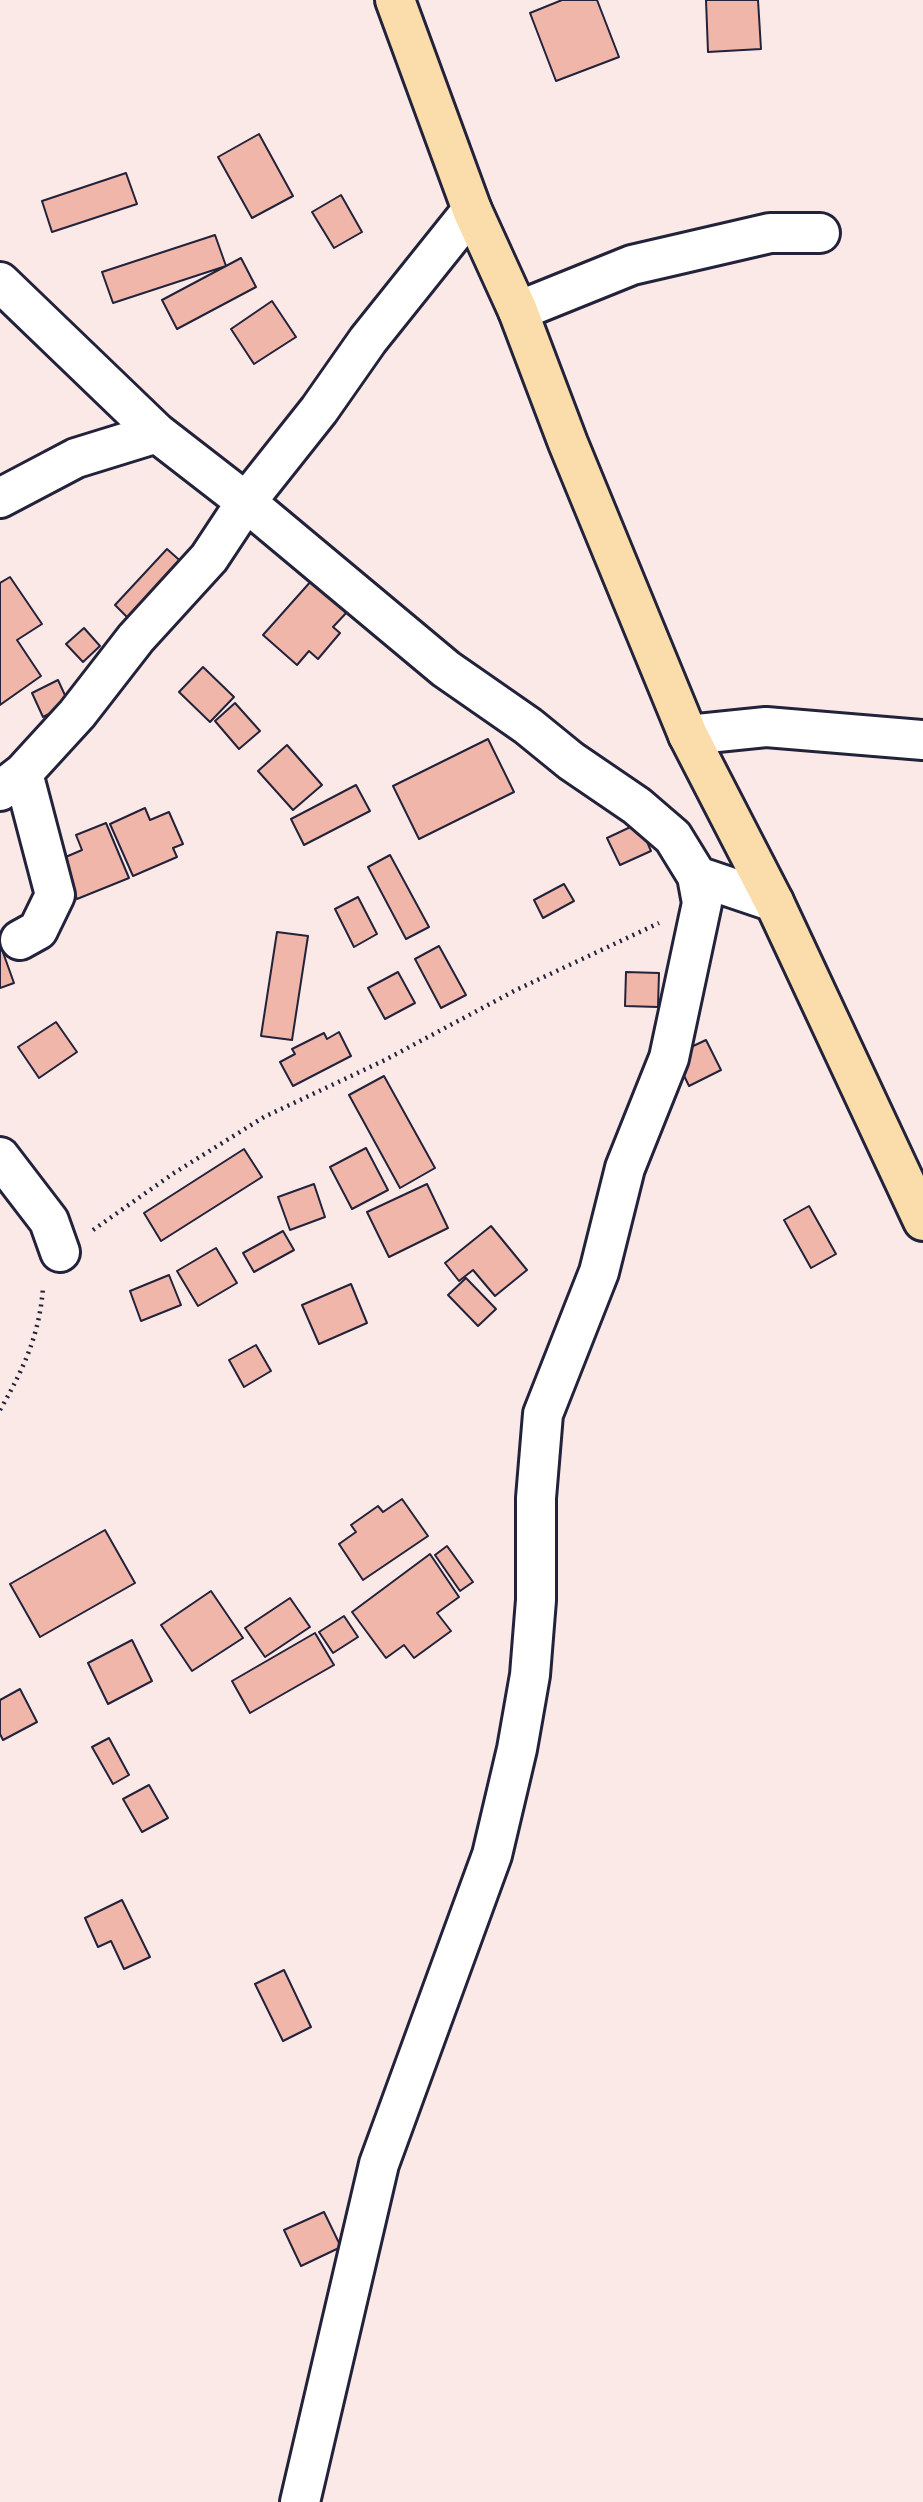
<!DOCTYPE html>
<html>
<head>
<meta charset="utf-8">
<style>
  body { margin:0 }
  canvas { display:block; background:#fae9e6 }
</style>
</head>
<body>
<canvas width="923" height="2502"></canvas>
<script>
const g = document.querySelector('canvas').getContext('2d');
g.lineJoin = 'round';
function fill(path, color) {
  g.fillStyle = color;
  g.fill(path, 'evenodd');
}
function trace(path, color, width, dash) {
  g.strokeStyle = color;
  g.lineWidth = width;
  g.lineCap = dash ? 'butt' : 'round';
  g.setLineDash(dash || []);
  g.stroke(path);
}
const building = new Path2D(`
  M562 0H597L619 57 556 81 530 13Z
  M706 0H758L761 49 708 52Z
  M259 134 293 196 252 218 218 157Z
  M126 173 137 204 52 232 42 201Z
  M341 195 362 232 334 248 312 212Z
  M215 235 226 266 113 303 102 272Z
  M241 258 256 287 177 329 162 300Z
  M272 301 296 337 254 364 231 329Z
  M167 549 186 566 133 623 115 605Z
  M10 577 42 624 17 640 41 676 0 705V583Z
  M312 580 348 611 333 627 340 633 318 659 309 651 297 665 263 635Z
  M84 628 100 646 83 662 66 644Z
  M203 667 234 697 210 722 179 692Z
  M58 680 69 704 43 717 32 693Z
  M235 703 260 731 239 749 215 721Z
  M488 739 514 792 419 839 393 786Z
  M287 745 322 785 293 810 258 771Z
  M356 785 370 811 304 845 291 819Z
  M145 808 150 820 169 812 183 844 173 848 177 857 133 876 110 824Z
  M106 823 129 878 77 899 61 859 82 850 76 835Z
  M639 823 651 851 620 865 607 838Z
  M390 855 429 927 406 939 368 867Z
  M564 884 574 901 543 918 534 900Z
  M358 897 377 934 354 947 335 909Z
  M277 932 308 936 292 1040 261 1036Z
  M0 944 14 983 0 988Z
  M439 946 466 995 441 1008 415 959Z
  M398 972 415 1003 385 1019 368 988Z
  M626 972 659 973 658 1007 625 1006Z
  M56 1022 77 1052 39 1078 18 1047Z
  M339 1032 351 1056 293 1086 280 1062 295 1054 292 1049 324 1033 327 1039Z
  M706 1040 721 1070 689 1086 674 1055Z
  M384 1076 435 1168 400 1188 349 1095Z
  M366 1148 388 1190 352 1209 330 1167Z
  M244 1149 262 1177 161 1241 144 1213Z
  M314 1184 325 1217 290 1230 278 1197Z
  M427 1184 448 1228 389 1257 367 1212Z
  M809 1206 836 1254 811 1268 784 1220Z
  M491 1226 527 1270 495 1296 473 1270 459 1281 445 1263Z
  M283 1231 294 1250 254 1272 243 1253Z
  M216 1248 237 1283 198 1306 177 1271Z
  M169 1275 181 1305 141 1321 130 1291Z
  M466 1278 496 1309 478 1326 448 1295Z
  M351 1284 367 1323 319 1344 302 1305Z
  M256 1345 271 1371 244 1387 229 1360Z
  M402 1499 428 1536 363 1580 339 1544 356 1532 351 1525 378 1506 383 1512Z
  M105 1530 135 1583 40 1637 10 1584Z
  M447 1546 473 1582 460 1591 435 1555Z
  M430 1554 459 1597 437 1613 451 1631 414 1658 404 1645 386 1658 352 1612Z
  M211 1591 243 1638 192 1671 161 1625Z
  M290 1598 310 1627 265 1657 245 1628Z
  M344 1616 358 1637 333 1653 319 1632Z
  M315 1633 334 1665 250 1713 232 1681Z
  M132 1640 152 1681 108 1704 88 1663Z
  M20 1689 37 1722 3 1740 0 1734V1700Z
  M109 1738 129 1775 113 1784 92 1747Z
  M149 1785 168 1818 142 1832 123 1799Z
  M122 1900 150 1957 124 1969 111 1941 98 1947 85 1918Z
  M284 1970 311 2027 283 2041 255 1984Z
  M324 2212 341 2247 301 2266 284 2230Z`);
fill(building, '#f0b6aa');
trace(building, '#22223b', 2);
const minor = new Path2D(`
  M0 282 157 433 246 502 446 669 528 726 571 761 637 806 673 837 697 876 774 902
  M518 311 632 265 770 233H820
  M0 498 76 458 157 433
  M688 735 766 727 923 740
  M0 791 23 773 77 714 136 638 209 558 246 502 319 410 368 340 472 210
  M20 940 38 930 55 895 23 773
  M0 1157 49 1221 60 1252
  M300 2502 379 2164 492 1855 517 1749 530 1675 536 1600V1498L543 1414 599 1272 625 1168 669 1058 702 903 697 876`);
const highway = new Path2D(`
  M395 0 472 210 518 311 568 443 688 735 774 902 923 1221`);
trace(minor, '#22223b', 44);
trace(highway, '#22223b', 44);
trace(new Path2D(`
  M93 1230 174 1173 264 1117 385 1060 516 990 659 923
  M0 1410C23 1370 40 1334 43 1287`), '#22223b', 4.5, [2, 5]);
trace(minor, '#fff', 38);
trace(highway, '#fbddab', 38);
</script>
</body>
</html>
